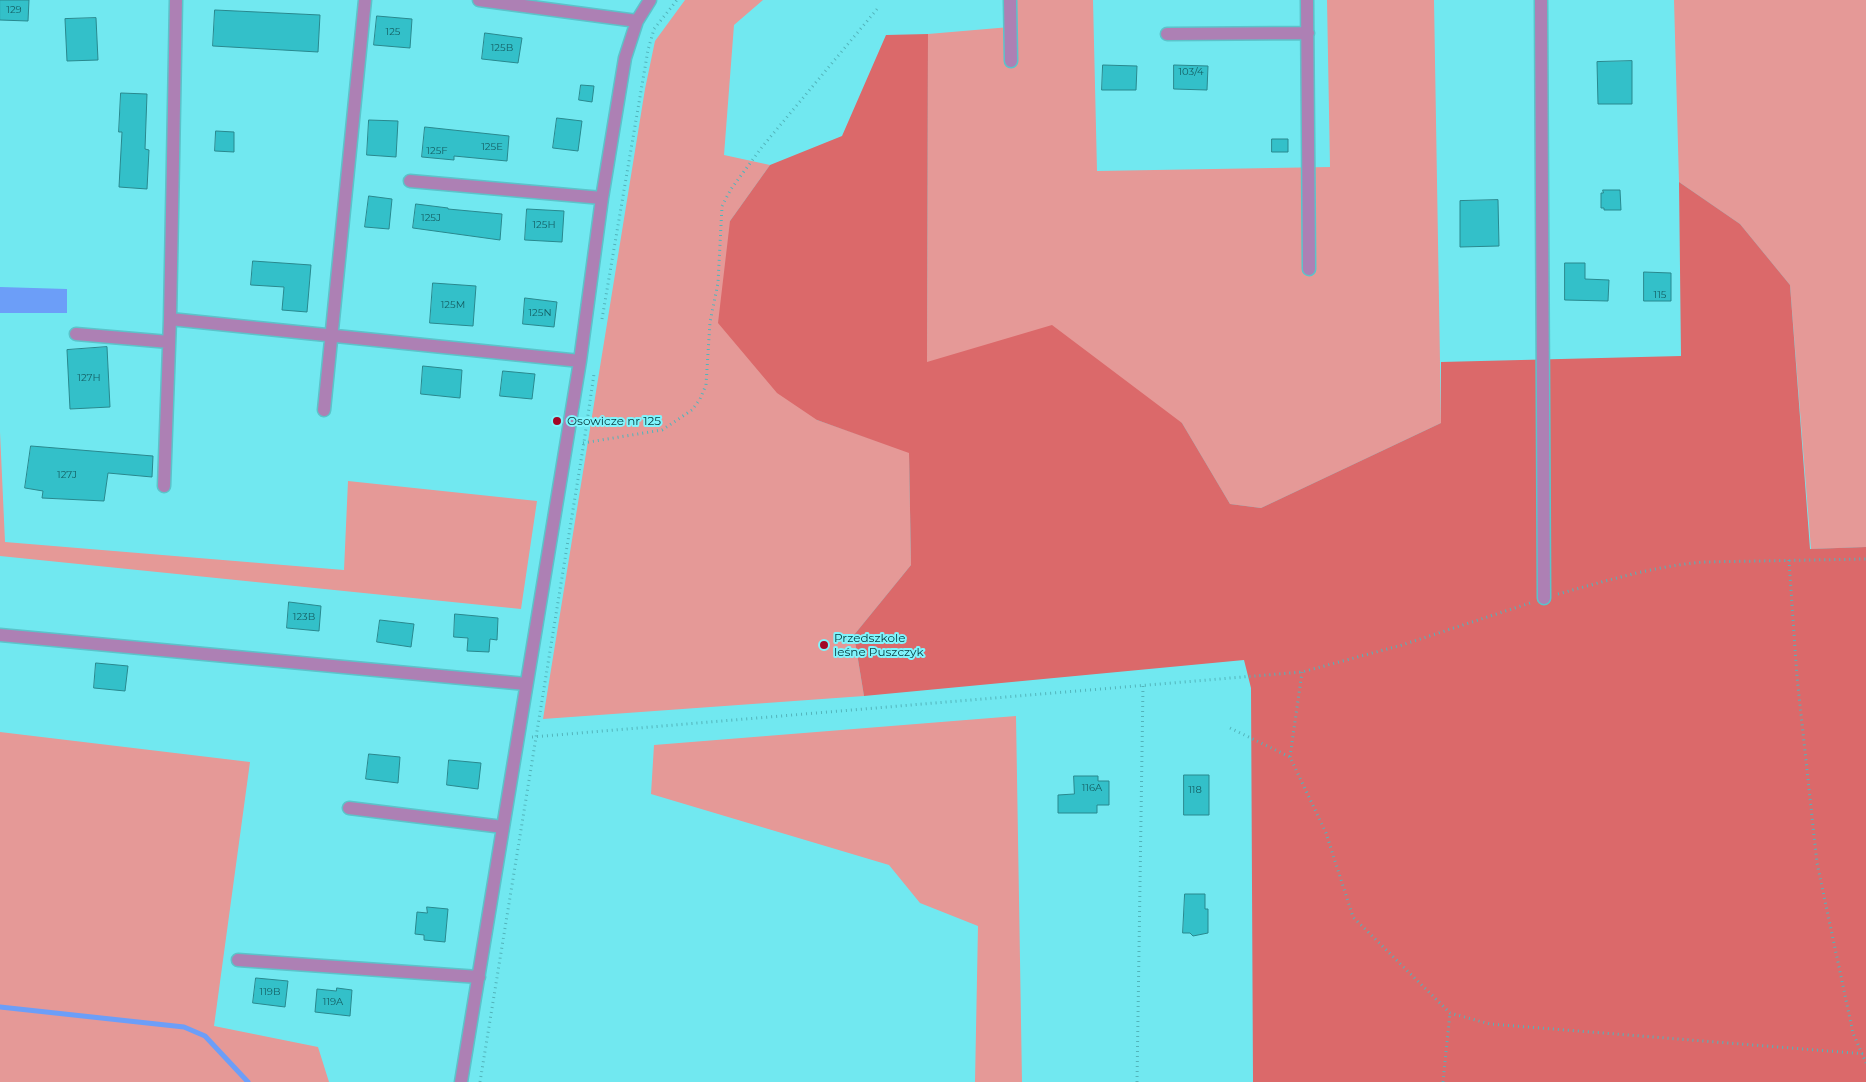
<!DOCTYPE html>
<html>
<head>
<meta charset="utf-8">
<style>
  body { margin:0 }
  canvas { display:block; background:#71e8f0 }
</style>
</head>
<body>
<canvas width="1866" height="1082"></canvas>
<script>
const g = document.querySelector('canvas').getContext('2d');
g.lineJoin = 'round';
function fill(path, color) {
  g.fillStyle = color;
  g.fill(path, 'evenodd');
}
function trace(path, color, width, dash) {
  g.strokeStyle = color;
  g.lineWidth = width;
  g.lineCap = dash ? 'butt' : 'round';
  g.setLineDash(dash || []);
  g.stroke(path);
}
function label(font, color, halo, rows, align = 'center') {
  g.font = font + ' Montserrat,sans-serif';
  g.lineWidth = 4;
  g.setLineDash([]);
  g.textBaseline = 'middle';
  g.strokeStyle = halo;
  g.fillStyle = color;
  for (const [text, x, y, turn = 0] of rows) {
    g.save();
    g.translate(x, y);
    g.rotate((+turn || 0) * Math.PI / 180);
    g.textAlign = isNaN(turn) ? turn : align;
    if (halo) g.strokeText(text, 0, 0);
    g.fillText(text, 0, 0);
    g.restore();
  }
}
fill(new Path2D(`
  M685 0H763L734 25 724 155 770 165 730 221 817 420 909 452 911 565 854 635 864 696 543 719 645 89 655 41Z
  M1010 0H1093L1097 171 1330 167 1327 0H1434L1441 423 1261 508 1230 504 1182 423 927 362 928 34 1010 27Z
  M1674 0H1866V547L1811 549 1790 285 1740 224 1679 182Z
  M0 432 5 542 344 570 348 481 537 501 521 609 0 556Z
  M1016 716 1022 1082H975L978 926 920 903 889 865 651 794 654 745Z
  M0 732 250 762 214 1026 318 1047 329 1082H0Z`), '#e59997');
fill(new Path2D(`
  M928 34 927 362 1052 325 1182 423 1230 504 1261 508 1441 423V362L1681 356 1679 182 1740 224 1790 285 1810 549 1866 547V1082H1253L1251 688 1244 660 864 696 854 635 911 565 909 453 817 420 777 393 718 323 730 221 770 165 842 136 886 35Z`), '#db696a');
fill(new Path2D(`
  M0 287 67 289V313H0Z`), '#6c9ef8');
trace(new Path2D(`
  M0 1007 184 1027 205 1036 248 1082`), '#6c9ef8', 5);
const building = new Path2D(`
  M0 0H29L28 21 0 20Z
  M215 10 320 15 318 52 213 46Z
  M377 16 412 19 410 48 374 45Z
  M96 18 98 60 67 61 65 19Z
  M485 33 522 38 518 63 482 59Z
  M1632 61V104H1598L1597 62Z
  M1103 65 1137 66 1136 90H1102Z
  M1174 65 1208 66 1207 90 1174 89Z
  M581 85 594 86 592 102 579 100Z
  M121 93 147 94 145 149 149 150 147 189 119 187 122 132H119Z
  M557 118 582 121 578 151 553 148Z
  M369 120 398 121 396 157 367 155Z
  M425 127 509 136 507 161 454 156V160L422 157Z
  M216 131 234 132V152L215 151Z
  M1272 139H1288V152H1272Z
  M1603 190H1620L1621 210H1604V208H1601V193H1603Z
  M369 196 392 199 389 229 365 227Z
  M1498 200 1499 246 1460 247V201Z
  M416 204 448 208V209L502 214 500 240 413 228Z
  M527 209 564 211 562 242 525 240Z
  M253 261 311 265 307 312 282 310 284 287 251 285Z
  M1565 263H1585V279L1609 280 1608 301 1565 300Z
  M1644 272 1671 273V301H1644Z
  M433 283 476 286 473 326 430 323Z
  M525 298 557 302 554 327 523 324Z
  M107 347 110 407 70 409 67 350Z
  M423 366 462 370 460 398 421 394Z
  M503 371 535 374 532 399 500 396Z
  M31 446 153 456 152 477 108 473 104 501 42 498 43 491 25 488Z
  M289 602 321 606 319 631 287 628Z
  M455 614 498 618 497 640 490 639 489 652 467 651 468 638 454 637Z
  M380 620 414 624 411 647 377 642Z
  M96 663 128 666 125 691 94 688Z
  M369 754 400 757 398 783 366 779Z
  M449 760 481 763 478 789 447 785Z
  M1184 775H1209V815H1184Z
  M1074 776H1098V781H1109V805H1097V813H1058V795L1074 794Z
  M1185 894H1205V909H1208V933L1193 936 1190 933H1183Z
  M427 907 448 909 445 942 424 940V935L415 934 417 912 427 913Z
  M256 978 288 981 285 1007 253 1003Z
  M337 988 352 990 350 1016 315 1012 317 989 336 991Z`);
fill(building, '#33c0c9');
trace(building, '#29888e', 1);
const minor = new Path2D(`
  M176 0 170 319 580 361
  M479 0 637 21
  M1010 0 1011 61
  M1307 0 1309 269
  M1541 0 1544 598
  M1167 34 1308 33
  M410 181 602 198
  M76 334 169 342
  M324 410 365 0
  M164 486 170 319
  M0 635 526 684
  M349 808 503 827
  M238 960 479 977
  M461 1082 580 361 602 198 625 58 637 21 650 0`);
trace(minor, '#5bc3ca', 15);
trace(new Path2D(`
  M602 319 648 50 654 29 677 0
  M583 443 662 430 692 410 700 399 706 385 710 322 718 283 722 206 731 189 762 147 878 8
  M1789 560 1797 677 1817 863 1853 1033 1866 1063
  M1558 594C1606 581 1654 566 1704 562L1866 559
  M1230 728 1290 757 1326 833 1353 917 1450 1013 1490 1024 1866 1054
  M532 737 1302 672 1402 645 1533 602
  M1290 757 1302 672
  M480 1082 584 442 594 374
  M1137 1082 1143 686
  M1443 1082 1450 1013`), '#52b4bb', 3, [1, 4]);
trace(minor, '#ad80b4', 12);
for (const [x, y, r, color] of [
  [557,421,5,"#a30625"],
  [824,645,5,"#a30625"]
]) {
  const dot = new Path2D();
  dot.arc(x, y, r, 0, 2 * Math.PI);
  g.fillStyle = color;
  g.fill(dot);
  trace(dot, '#7ff5fd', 2);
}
label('10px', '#156166', null, [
  ["129",14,10],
  ["125",393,32],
  ["125B",502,48],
  ["103/4",1191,72],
  ["125E",492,147],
  ["125F",437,151],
  ["125J",431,218],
  ["125H",544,225],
  ["115",1660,295],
  ["125M",453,305],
  ["125N",540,313],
  ["127H",89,378],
  ["127J",67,475],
  ["123B",304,617],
  ["116A",1092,788],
  ["118",1195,790],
  ["119B",270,992],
  ["119A",333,1002]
]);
label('12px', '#0b4145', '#7ff5fd', [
  ["Osowicze nr 125",567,421],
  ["Przedszkole",834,638],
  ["leśne Puszczyk",834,652]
], 'left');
</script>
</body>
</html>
